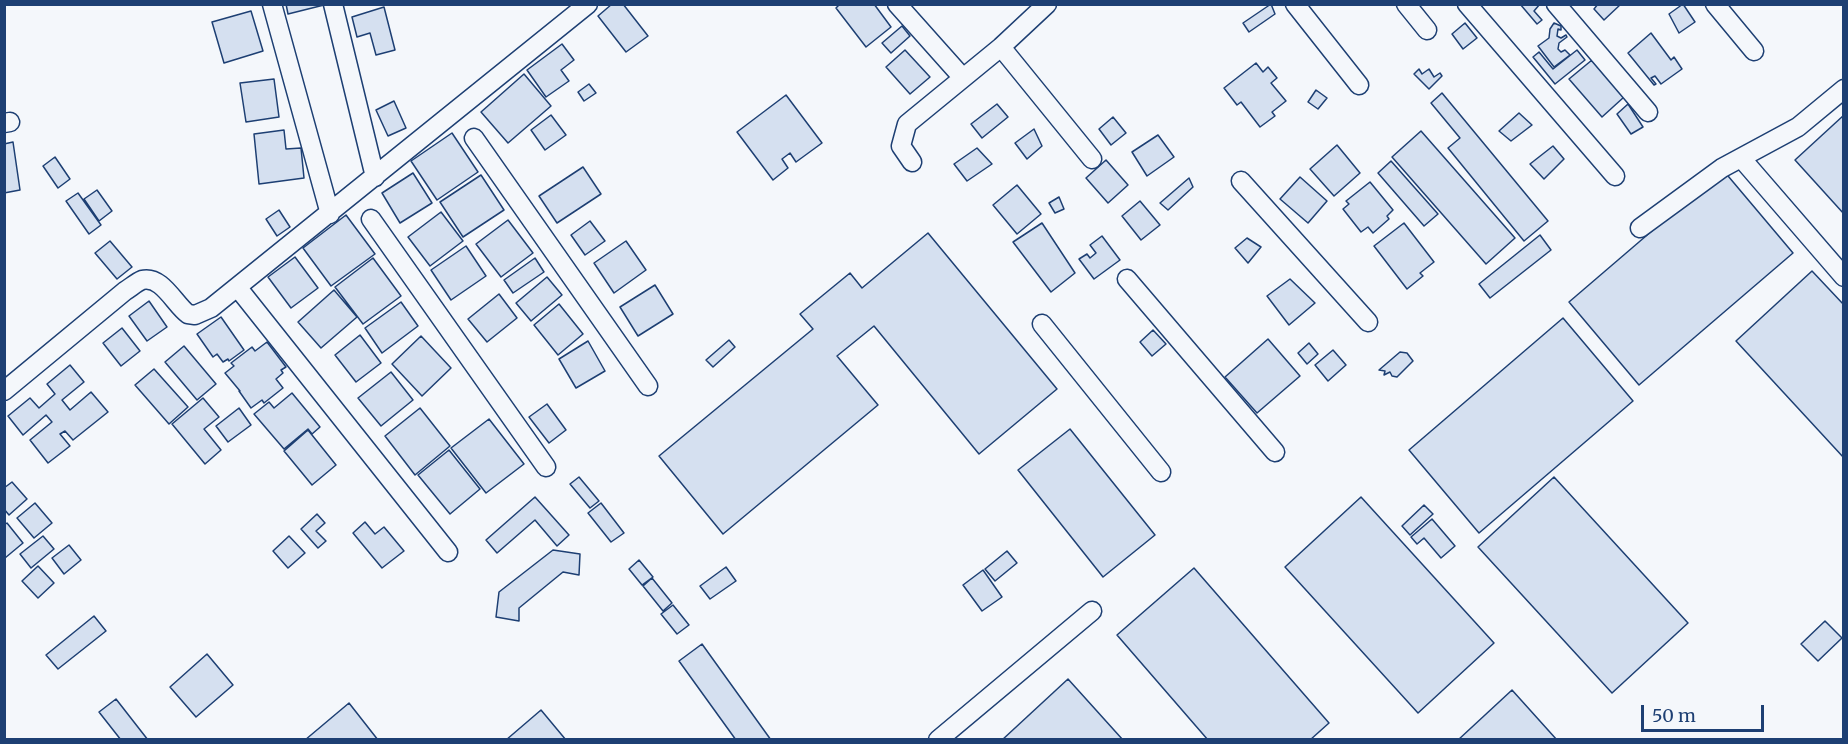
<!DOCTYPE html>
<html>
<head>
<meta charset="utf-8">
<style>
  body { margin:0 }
  #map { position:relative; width:1848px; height:744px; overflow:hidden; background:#f4f7fb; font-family:Merriweather,serif }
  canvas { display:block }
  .frame { position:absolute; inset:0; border:6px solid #1d3f73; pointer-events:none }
  .scale { position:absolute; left:1641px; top:705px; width:123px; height:27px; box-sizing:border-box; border:3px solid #1d3f73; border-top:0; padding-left:8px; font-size:18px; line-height:21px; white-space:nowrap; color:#1d3f73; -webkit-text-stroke:4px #f4f7fb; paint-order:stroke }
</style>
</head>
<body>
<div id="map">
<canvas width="1848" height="744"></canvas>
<div class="frame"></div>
<div class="scale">50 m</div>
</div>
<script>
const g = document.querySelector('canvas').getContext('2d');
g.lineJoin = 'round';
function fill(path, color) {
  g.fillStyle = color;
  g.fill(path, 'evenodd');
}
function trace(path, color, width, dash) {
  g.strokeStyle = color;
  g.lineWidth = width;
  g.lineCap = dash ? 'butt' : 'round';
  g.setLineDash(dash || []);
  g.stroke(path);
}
const building = new Path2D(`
  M286 4H324V5L288 14Z
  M612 4H623L648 36 626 52 598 16Z
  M840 4H874L891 27 866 47 836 8Z
  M1271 4 1275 14 1249 32 1243 23Z
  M1520 4H1540L1534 11 1542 20 1537 24Z
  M1598 4H1621L1604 20 1594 9Z
  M1683 4 1695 22 1679 33 1669 14Z
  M384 7 395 50 376 55 370 33 357 37 352 17Z
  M251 11 263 51 224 63 212 22Z
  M1465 23 1477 38 1463 49 1452 34Z
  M1554 23 1561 26V30L1558 29 1557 36 1561 38 1566 35 1567 37 1559 43 1558 49 1561 52 1565 50 1570 55 1554 67 1538 46 1549 38 1550 29Z
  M902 26 910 36 891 53 882 43Z
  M1651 33 1671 60 1674 57 1682 69 1661 84 1655 76 1651 78 1656 84 1654 85 1628 53Z
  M562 44 574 60 561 70 569 81 546 97 527 70Z
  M905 50 930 77 910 94 886 67Z
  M1577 50 1585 60 1555 84 1533 57 1539 52 1553 69Z
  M1592 60 1624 97 1602 117 1569 79Z
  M1256 63 1263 72 1268 67 1277 78 1271 83 1286 101 1272 112 1275 116 1260 127 1241 102 1237 105 1224 88Z
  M1419 69 1422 74 1429 69 1434 77 1440 73 1442 76 1429 89 1414 74Z
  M524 74 551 106 508 143 481 112Z
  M274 79 279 117 246 122 240 83Z
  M589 84 596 93 584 101 578 92Z
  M1316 90 1327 98 1318 109 1308 102Z
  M1442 93 1548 221 1524 241 1448 148 1460 138 1431 103Z
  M786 95 822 143 796 162 790 153 782 159 788 168 773 180 737 132Z
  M394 101 406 128 388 136 376 110Z
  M997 104 1008 117 982 138 971 124Z
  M1628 104 1643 127 1631 134 1617 114Z
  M1519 113 1532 125 1511 141 1499 131Z
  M551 115 566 135 545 150 531 130Z
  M1844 115V214L1795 160Z
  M1113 117 1126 133 1111 145 1099 129Z
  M1034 129 1042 146 1027 159 1015 143Z
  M284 130 286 149 301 148 304 178 259 184 254 134Z
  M1421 131 1515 238 1486 264 1392 157Z
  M452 133 478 172 437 200 411 161Z
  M1158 135 1174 157 1147 176 1132 152Z
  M13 142 20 190 4 193V144Z
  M1337 145 1360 173 1334 196 1310 169Z
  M1553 146 1564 159 1544 179 1530 164Z
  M977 148 992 164 967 181 954 164Z
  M55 157 70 179 58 188 43 166Z
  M1106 160 1128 185 1108 203 1086 178Z
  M1391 161 1438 214 1424 226 1378 173Z
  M583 167 601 194 557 223 539 196Z
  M1723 170 1793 253 1639 385 1569 302Z
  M413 173 432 203 400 223 382 193Z
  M481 175 504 210 463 237 440 202Z
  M1300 177 1327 201 1308 223 1280 199Z
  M1189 178 1193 187 1168 210 1160 203Z
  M1370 182 1393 210 1387 216 1389 219 1373 233 1368 227 1361 232 1343 209 1349 204 1346 201Z
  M1017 185 1041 214 1017 234 993 205Z
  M97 190 112 211 99 221 84 199Z
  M78 193 101 225 89 234 66 201Z
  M1059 197 1064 209 1055 213 1049 203Z
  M1140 201 1160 225 1141 240 1122 216Z
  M279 210 290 227 277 236 266 219Z
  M441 212 463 241 430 266 408 237Z
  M346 215 375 254 331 286 303 248Z
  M508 220 533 253 501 277 476 244Z
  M590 221 605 241 585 255 571 235Z
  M1042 223 1075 273 1051 292 1013 242Z
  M1404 223 1434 262 1420 273 1423 276 1407 289 1374 246Z
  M928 233 1057 389 979 454 874 326 837 356 878 405 723 534 659 456 813 329 800 314 850 273 862 288Z
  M1540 235 1551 250 1490 298 1479 284Z
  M1102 236 1120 260 1094 279 1079 259 1087 254 1090 258 1096 253 1090 245Z
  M1247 238 1261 247 1248 263 1235 248Z
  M110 241 132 267 117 279 95 253Z
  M626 241 646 270 614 293 594 263Z
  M466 246 486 276 451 300 431 270Z
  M295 257 318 288 291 308 268 277Z
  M373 258 401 296 363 324 335 287Z
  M535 258 544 272 513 293 504 280Z
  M1812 271 1844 305V458L1736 341Z
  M547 277 562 295 531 321 516 303Z
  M1290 279 1315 303 1289 325 1267 296Z
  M655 285 673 314 638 336 620 307Z
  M334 290 357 317 321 348 298 322Z
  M499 294 517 318 487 342 468 319Z
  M149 301 167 327 147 341 129 316Z
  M401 302 418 326 382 353 365 328Z
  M559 304 583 334 558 355 534 325Z
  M221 317 244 350 229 361 228 359 223 362 217 354 213 357 197 334Z
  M1563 318 1633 401 1479 533 1409 450Z
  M122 328 140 351 121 366 103 343Z
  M1153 330 1166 344 1152 356 1140 342Z
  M360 335 381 363 356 382 335 355Z
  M421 336 451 368 422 396 392 364Z
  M1268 339 1300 376 1257 413 1225 377Z
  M729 340 735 347 713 367 706 360Z
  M588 341 605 371 576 388 559 359Z
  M267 342 286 367 281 370 283 373 276 379 283 388 264 403 262 400 251 408 239 391H240L225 373 234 366 231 363 252 347 255 351Z
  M1309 343 1318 354 1307 364 1298 353Z
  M184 346 216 384 197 400 165 362Z
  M1333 350 1346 365 1328 381 1315 365Z
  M1400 352 1407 353 1413 361 1397 377 1392 376 1390 372 1384 375 1385 371 1379 370Z
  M70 365 84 382 62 400 70 410 91 392 108 412 73 440 65 431 60 434 70 446 48 463 30 440 52 422 46 415 23 435 8 416 30 398 39 408 55 394 47 384Z
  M154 369 188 407 169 424 135 385Z
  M391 372 413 400 381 426 358 398Z
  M292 393 320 427 312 434 308 429 284 449 254 414 269 402 274 408Z
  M203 398 219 417 204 429 221 450 205 464 172 424Z
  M547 404 566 430 549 443 529 417Z
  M239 408 251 425 228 442 216 426Z
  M420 408 450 446 415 475 385 436Z
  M489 419 524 464 486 493 451 448Z
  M1070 429 1155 535 1103 577 1018 470Z
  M308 430 336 465 312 485 284 451Z
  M449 450 480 489 450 514 418 475Z
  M579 477 599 501 590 508 570 484Z
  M1554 477 1688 623 1612 693 1478 547Z
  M12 482 27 499 9 515 4 509V488Z
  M535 497 569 535 557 546 535 520 497 553 486 540Z
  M1361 497 1494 643 1418 713 1285 567Z
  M35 503 52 523 34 538 17 518Z
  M601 503 624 533 611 542 588 513Z
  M1424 505 1433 514 1410 535 1402 526Z
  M317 514 325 523 316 531 326 541 318 548 301 529Z
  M1432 519 1455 546 1441 558 1424 538 1417 544 1411 537Z
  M365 522 375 534 384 527 404 551 382 568 353 533Z
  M7 523 23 543 5 558 4 525Z
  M43 536 54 549 31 568 20 554Z
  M289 536 305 553 288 568 273 551Z
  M69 545 81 560 64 574 52 558Z
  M553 550 580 554 579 575 563 572 519 608V621L496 617 499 592Z
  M1007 551 1017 563 995 581 985 569Z
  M639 560 653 577 642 585 629 569Z
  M38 566 54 583 38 598 22 581Z
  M726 567 736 581 710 599 700 586Z
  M1194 568 1329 723 1310 740H1208L1117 635Z
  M983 570 1002 597 982 611 963 585Z
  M652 578 672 603 663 611 643 586Z
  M673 605 689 625 677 634 661 614Z
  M94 616 106 631 58 669 46 655Z
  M1825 621 1842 638 1818 661 1801 644Z
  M702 644 771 740H736L679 661Z
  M207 654 233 685 196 717 170 687Z
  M1068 679 1123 740H1002Z
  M1512 690 1557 740H1458Z
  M116 699 148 740H121L99 712Z
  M349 703 378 740H305Z
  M541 710 566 740H506Z`);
fill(building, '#d5e0f0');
trace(building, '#1d3f73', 1.5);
const minor = new Path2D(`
  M272 4 330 214
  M333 4 375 177
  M897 4 963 78
  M1295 4 1359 85
  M1406 4 1427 30
  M1467 4 1615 176
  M1556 4 1648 112
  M1715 4 1754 51
  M1001 47 1092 159
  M4 123 10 122
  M474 138 648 386
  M1742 159 1844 277
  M912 162 901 146 907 124 1001 47 1047 4
  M1241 181 1368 322
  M371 219 546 467
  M1640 228 1722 168 1798 127 1844 89
  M1127 279 1275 452
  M238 288 448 552
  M1042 324 1161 472
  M4 391 125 291C130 288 137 282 142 280 162 275 175 305 188 314L195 315 211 308 588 4
  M938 740 1092 611`);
trace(minor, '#1d3f73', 21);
trace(minor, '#f4f7fb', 18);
</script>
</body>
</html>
